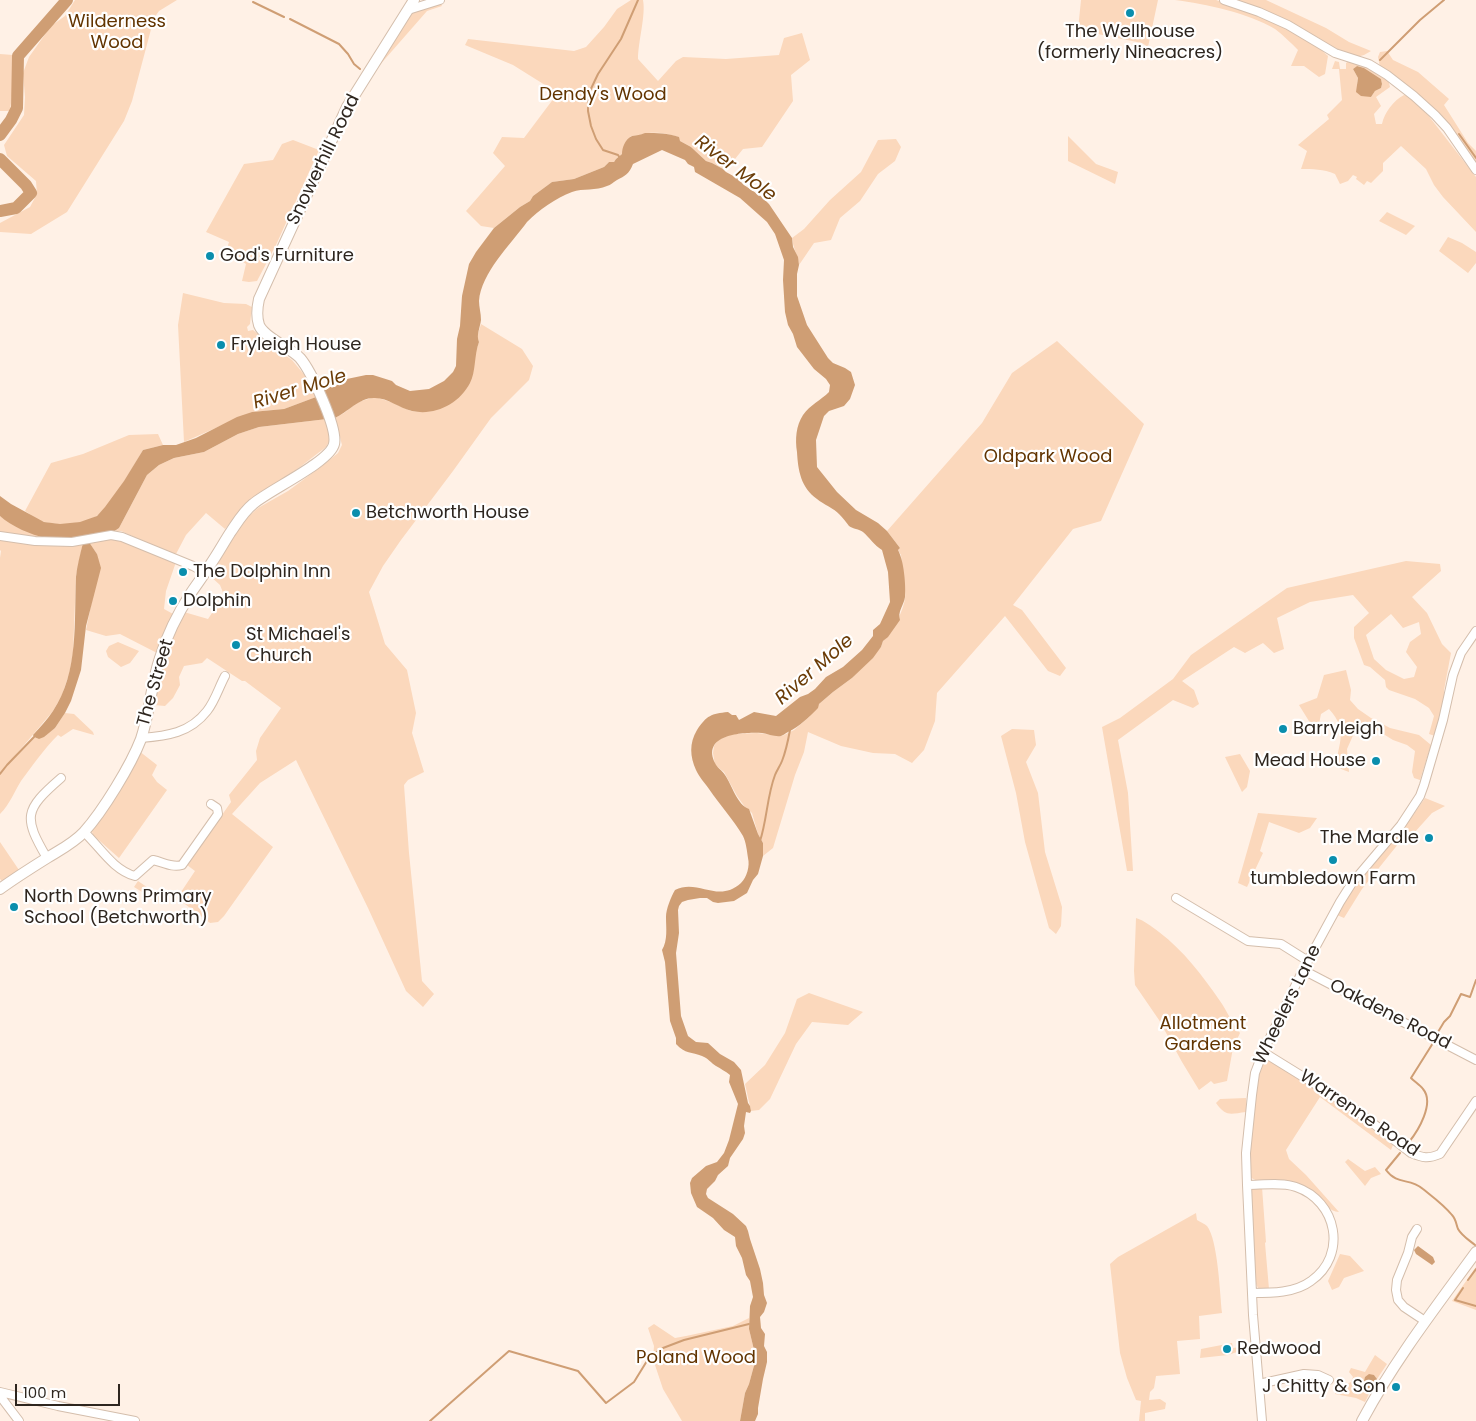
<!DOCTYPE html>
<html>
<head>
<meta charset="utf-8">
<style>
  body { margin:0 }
  #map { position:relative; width:1476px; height:1421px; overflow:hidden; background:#fff1e6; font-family:Poppins,sans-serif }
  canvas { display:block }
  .scale { position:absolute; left:15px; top:1384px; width:105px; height:22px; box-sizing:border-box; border:2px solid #2e261f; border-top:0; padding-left:6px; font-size:15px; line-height:18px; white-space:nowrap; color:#2e261f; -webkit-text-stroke:4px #fff; paint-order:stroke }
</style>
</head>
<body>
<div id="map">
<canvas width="1476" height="1421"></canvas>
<div class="scale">100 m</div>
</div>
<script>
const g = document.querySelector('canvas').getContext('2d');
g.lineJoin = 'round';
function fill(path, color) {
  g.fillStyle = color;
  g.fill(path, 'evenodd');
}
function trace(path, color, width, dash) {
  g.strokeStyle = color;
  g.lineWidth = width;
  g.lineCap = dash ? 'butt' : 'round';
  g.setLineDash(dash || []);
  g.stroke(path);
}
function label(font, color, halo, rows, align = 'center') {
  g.font = font + ' Poppins,sans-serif';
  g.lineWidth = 4.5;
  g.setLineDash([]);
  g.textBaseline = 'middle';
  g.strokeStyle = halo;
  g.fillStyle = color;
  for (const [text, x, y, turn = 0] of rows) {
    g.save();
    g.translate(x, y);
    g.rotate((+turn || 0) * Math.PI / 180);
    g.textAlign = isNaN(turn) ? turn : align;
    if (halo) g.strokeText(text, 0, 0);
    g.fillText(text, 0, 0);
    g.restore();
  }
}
fill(new Path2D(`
  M75 0H177L159 11 154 18 132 101 124 121 67 212 31 234 0 232V223L30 207 37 194 36 181 7 156 4 145 24 115 25 97 23 73 29 57 51 26 65 16Z
  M631 0H643C646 15 638 42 638 59L658 81 676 61 683 57 726 59 779 55 784 38 802 33 810 60 791 75 793 101 762 147 743 149 731 164 723 169 712 163 706 161 691 147 680 141 678 137C670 134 654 131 644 134 640 135 636 136 631 136L622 154 616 159 614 162H609L604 167 574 179 552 182 533 196 530 201 520 207 494 228 481 226 466 211 505 166 493 153 502 137 524 138 554 98 545 85 513 65 465 45 468 39 574 51 586 47 604 27 617 9Z
  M1081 0H1158L1148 47 1142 43 1078 30Z
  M1175 0H1216L1253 13 1284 27 1318 47 1328 56 1325 74 1319 77 1304 66H1291L1298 50C1291 43 1283 35 1275 29 1248 13 1206 4 1175 0Z
  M1234 0H1266L1326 28 1349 42 1371 51 1364 55 1357 57 1323 43Z
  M440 3 442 6 427 11 378 67 376 66 407 18 417 10Z
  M1387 51 1393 60 1418 72 1449 99 1444 105 1468 143 1476 151V164L1448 125 1380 67 1378 57 1380 52Z
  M0 54 13 55V87L10 111H0Z
  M1350 60 1367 66 1388 79 1390 87 1376 97 1381 106 1374 114 1376 124H1382C1384 113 1394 100 1404 95L1408 96 1428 115 1476 177V232L1443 197 1434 185 1426 169 1401 146 1383 163V171L1371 183 1367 181 1364 185 1356 179 1357 177 1353 175 1348 181 1340 184 1335 174C1323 169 1313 169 1301 169L1307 151 1298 145 1329 119 1327 115 1342 100 1339 69H1332L1335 61 1339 62 1340 69H1346V63ZM1357 66 1364 68 1381 79 1382 84 1381 88 1375 91 1371 97 1357 84 1358 78 1353 69Z
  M1068 136 1096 164 1118 172 1115 184 1068 161Z
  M896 139 901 147 895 161 878 174 860 201 840 218 831 240 814 243 799 265C798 256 793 248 792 238L804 229 830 200 861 172 878 140Z
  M293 140 319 150 276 245 257 281 249 282 242 281 246 264 240 260 224 258 229 242 206 232 244 164 273 160 282 144Z
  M1387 212 1415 226 1406 235 1379 221Z
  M1448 237 1462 243 1476 252V263L1468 273 1439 251Z
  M183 293 224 303 246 304 252 307 250 324 247 327 248 331 253 330 272 346 292 360 307 378 316 397 284 409 252 412 184 442 178 325Z
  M481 324 522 349 533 366 529 380 491 418 453 471 401 540 383 566 369 592 385 644 407 670 416 713 412 733 424 772 408 780 404 785 409 853 422 981 434 994 423 1007 406 991 368 908 296 760 260 783 232 814 273 847 224 916 218 922 210 923 177 898 195 871 187 865 231 802 229 795 257 760 256 751 260 738 281 708 245 681H242L207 658 202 663 184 666 179 677 180 685 173 698 165 706 154 705 165 654 184 612 208 619 224 595 220 585 209 575 215 571 225 569 226 566 218 564 217 562 237 527 240 528 248 517 258 508 288 491 322 466 338 453 342 445 335 418 344 413 358 402 375 397 391 402 411 411 424 412 477 348 479 342 477 337Z
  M1057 341 1144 424 1101 521 1073 529 1013 605 1022 610 1066 668 1060 676 1048 671 1005 616 937 693 935 721 924 750 912 763 895 754 873 753 841 746 808 732 804 752 795 775 773 848 763 856V843L758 834 752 813 745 807 737 796 724 772 715 765 713 753 714 746 718 740 732 734 757 733 782 736 794 730 809 717 819 704 833 692 852 678 881 647 883 641C892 634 903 611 905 599 906 589 902 567 901 555L898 550 900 548 887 531 982 423 1012 373Z
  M327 419 331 438 326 447 300 467 247 504 225 529 206 513 186 535 176 554 159 548 121 531 114 532 119 528 147 475 159 465 174 458 204 452 238 434 259 427Z
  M158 434 163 445 143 450C134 465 109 510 95 517 82 524 60 526 45 522 38 521 31 515 25 511L51 463 83 454 129 435Z
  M0 516 25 530 46 538 0 533Z
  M117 538 176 562 166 591 164 609 175 615 157 653 120 634 106 636 86 630 92 600 97 554 89 542Z
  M0 539 83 543 76 576 73 654 69 674 62 695 53 711 14 757 34 737 39 739 55 728 65 713 74 714 93 732 94 735 73 729 61 737 58 735C44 749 33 765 21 781 14 792 10 804 0 814V558L1 551 0 550Z
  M1406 561 1440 564 1441 571 1412 597 1427 613 1442 644 1451 653 1444 690V703L1435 736 1429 734 1434 716 1429 708 1415 699 1389 690 1386 687 1385 680 1370 667 1364 665 1354 638V627L1369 613 1353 595 1310 602 1277 618 1284 649 1274 653 1263 643 1245 653 1234 647 1182 681 1194 690 1199 704 1193 708 1173 700 1118 740 1128 793 1133 871H1127L1102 727 1120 718 1173 679 1191 655 1287 588ZM1391 614 1403 628 1419 622 1421 634 1410 642 1406 652 1417 667 1414 677 1404 679 1386 670 1374 659 1366 635Z
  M118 642 139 651 130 663 121 667 108 657 106 651 109 646Z
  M1346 670 1351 690 1350 700 1358 709 1371 718 1390 728 1419 735 1431 745 1420 780 1414 778 1412 772 1415 751 1407 745 1393 740 1372 727 1359 722 1347 749 1349 772 1336 767C1338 742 1349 731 1329 709L1321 714 1319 724 1312 726 1299 705 1317 698 1324 675Z
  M1012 729 1034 730 1036 745 1026 762 1038 793 1045 852 1062 907 1061 926 1056 934 1049 928 1025 842 1016 793 1001 736Z
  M139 751 157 765 152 775 157 782 167 790 119 858 93 835 91 828Z
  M1240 754 1250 771 1247 787 1242 792 1225 757Z
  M1425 798 1445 806 1432 813 1414 833 1407 831 1404 828Z
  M1258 813 1317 818 1310 828 1299 833 1269 822 1260 851 1263 853 1247 887 1238 883Z
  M1399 835 1403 838 1362 889 1344 918 1337 915 1354 885 1396 836Z
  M0 842 19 870 3 882 0 879Z
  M138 881 163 898 160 903 134 887Z
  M1136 918C1145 921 1151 926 1159 932 1184 951 1202 975 1220 1001 1227 1011 1232 1023 1240 1033L1233 1048 1227 1081 1214 1084 1211 1081 1199 1090 1182 1062 1159 1020 1135 985 1134 971Z
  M809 993 863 1012 848 1025 812 1022 796 1044 770 1099 759 1110 751 1111 745 1084 765 1065 785 1033 797 999Z
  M1266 1060H1271L1323 1092 1393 1145 1391 1150 1320 1097 1286 1150 1289 1159 1306 1175 1339 1212C1329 1211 1327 1205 1321 1198 1315 1191 1306 1186 1297 1183 1282 1177 1263 1187 1250 1177L1249 1150 1258 1074 1262 1062Z
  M1246 1098V1112C1230 1114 1226 1117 1216 1103L1220 1099Z
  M1348 1159 1365 1171 1375 1167 1381 1174 1371 1178 1365 1186 1345 1162Z
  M1262 1187 1266 1242 1265 1243 1269 1289 1263 1290 1258 1288 1255 1282 1249 1191 1251 1188Z
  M1196 1213 1197 1220C1200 1222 1205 1224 1207 1226 1218 1240 1220 1294 1222 1313L1199 1316 1200 1339 1177 1341 1180 1374 1156 1376 1154 1388 1150 1392 1149 1400 1160 1399 1166 1403 1165 1409 1145 1413V1421H1139L1141 1401 1136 1400 1127 1378 1120 1353 1110 1264 1118 1257Z
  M1340 1254 1350 1256 1364 1271 1344 1278 1339 1287 1332 1290 1328 1281Z
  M1476 1267V1310L1452 1301Z
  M749 1318V1329L755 1354V1362L749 1384 745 1393 740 1421H682L663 1389 653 1359 654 1346 648 1328 654 1324 675 1338 686 1336 733 1326Z
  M1232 1343 1233 1348 1240 1347V1351L1228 1355 1200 1358 1201 1349Z
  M1375 1355 1387 1364 1377 1379 1374 1375 1363 1385C1364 1390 1366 1390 1371 1390L1365 1402 1356 1398 1335 1394V1389L1351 1382 1353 1377 1349 1372 1351 1368 1365 1372Z`), '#fbd8bc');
fill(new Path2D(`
  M1357 66 1364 68 1381 79 1382 84 1381 88 1375 91 1371 97 1361 96 1356 92 1358 78 1353 69Z
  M645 133C657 133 668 133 679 137L680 141 691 147 706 161 712 163 723 169 726 172 737 178 744 185 762 197 769 204 792 238 793 247 798 257 799 265 797 274V296L807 325 828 358 833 363 845 368 851 372 855 385 850 399 844 406 829 411 824 416 816 440 817 467 837 492 856 510 878 523 887 531 900 548 898 550C904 561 906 585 905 597 904 605 897 612 900 620L888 637 883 641 881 647 873 658 852 678 833 692 819 704 818 708C808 718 800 726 788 732 786 733 782 736 781 736 775 737 768 734 762 733 744 732 701 734 715 763 717 768 722 770 725 775 732 785 737 805 749 809L758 834 763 843V856L758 874 753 880 747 893 734 901 718 903 713 902 707 898H700L688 900 682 902 679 906 678 910 679 933 676 953 681 1016 688 1036 696 1042 708 1043 720 1054 734 1062 741 1070 748 1103 750 1106 751 1111 750 1113 746 1112 744 1126 745 1133 743 1139 730 1158 728 1166 718 1175 715 1181 707 1189 706 1194 708 1198 733 1214 746 1226 748 1231 750 1239 760 1269 763 1283 764 1295 767 1303 764 1312 760 1317 761 1328 765 1334 764 1346 767 1352V1362L763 1379 758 1408V1414L755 1421H740L745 1393 749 1384 755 1362V1354L749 1329 750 1306 753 1297 750 1281 746 1275 742 1258 736 1246 735 1237 724 1230 713 1218 697 1207 691 1193 690 1183 692 1178 706 1166 717 1162 724 1153 729 1140 738 1104 729 1082 730 1075C725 1071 721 1069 716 1066 711 1063 708 1058 702 1056 692 1052 685 1054 676 1044V1038L670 1021 665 962 662 950C668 940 666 928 666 917 666 909 671 897 675 890 698 878 718 904 741 883 747 877 750 866 748 858 747 851 746 842 743 836 733 819 720 805 709 789 705 783 699 777 696 770 690 757 689 743 697 730 707 715 711 714 728 712L732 715H736L739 720 754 712 776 716 800 697 808 694 815 689 826 677 843 667 862 650 873 636V630L880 624 890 602 888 572 882 550C874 545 870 538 863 532 859 529 853 529 849 526 846 522 843 518 839 514 835 509 823 504 817 499 801 488 798 470 797 452 795 439 796 426 803 415 810 405 821 400 829 392L830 385 826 379 814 369 797 347 793 334 788 325 785 312 783 280 784 260 775 234 767 222 740 198 695 172 694 167 688 164 685 160 662 150 633 164C629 174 625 176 617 180 613 182 611 185 607 186 596 191 583 188 572 192 556 198 539 210 527 222 511 244 481 273 479 301 479 307 481 313 481 320 480 328 476 335 479 342 474 355 476 372 470 383 459 404 435 416 412 411 399 408 388 398 375 398 360 397 348 412 335 418L323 390H326L330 387H335L342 380 366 375H373L392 381 396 385 410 391 429 389 444 381 453 372 456 366 457 339 460 326 462 296 469 264 476 252 494 228 520 207 530 201 533 196 552 182 574 179 604 167 609 162H614L616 159 622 154C622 148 625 139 632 136 637 135 640 135 645 133Z
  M316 397 323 409 327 419 259 427 238 434 204 452 174 458 159 465 147 475 119 528C108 538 61 541 46 538 31 535 11 526 0 516V496L11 504 44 522 60 524 80 522 97 516 105 507 124 481 143 450 163 445H176L196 438 237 417 252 412 284 409Z
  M89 542 97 554 101 568 86 626 81 670 71 701 65 713 55 728 44 737 39 739 34 737 33 735C40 727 47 720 53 711 79 672 74 622 76 577 77 566 80 555 83 543Z
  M1418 1246 1433 1257 1435 1262 1432 1265 1416 1254 1414 1250Z
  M1369 1374 1374 1375 1377 1379 1375 1385 1371 1390C1366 1390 1365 1390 1363 1385L1365 1377Z`), '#cf9e74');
trace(new Path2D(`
  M253 2 284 17
  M290 19 339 44 348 54 354 64 360 69
  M1380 60 1420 20 1444 0
  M1459 134 1476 158
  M620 158 618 155 603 150 596 139 591 126 588 111V95L598 74 621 39 638 0
  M0 774 7 765 34 737
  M760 841C767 820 767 796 775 775 777 770 780 766 782 761 786 751 788 741 790 730
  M1438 1032 1444 1022 1450 1016 1461 994 1470 997 1476 980
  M1409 1142C1418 1131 1435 1103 1423 1089 1420 1085 1415 1082 1411 1078L1433 1043
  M1400 1153 1386 1170C1398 1186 1409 1177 1423 1189 1433 1197 1444 1205 1452 1215 1456 1219 1456 1224 1458 1229 1462 1236 1469 1240 1475 1245
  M1468 1280 1476 1269
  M1463 1288 1455 1300 1476 1306
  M430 1421 509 1351 578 1371 606 1403 634 1382 650 1356 663 1348 684 1340 749 1324`), '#cf9e74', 2);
trace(new Path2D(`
  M0 135 11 120 17 108 18 56 67 0
  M0 159 26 185 31 193 16 208 0 211`), '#cf9e74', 12);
const street = new Path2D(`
  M1224 0 1259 12 1288 25 1335 53 1369 64 1387 75 1414 96 1435 115 1447 128 1476 170
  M408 10 440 0
  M0 536 35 541 72 542 111 535 122 537 193 566 205 573
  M141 738C167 736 190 733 207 711 215 701 219 687 225 676
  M84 832C100 847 113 870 135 876L153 860C163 862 172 868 182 865L218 814 217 808 211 804
  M47 858C23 817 24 810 61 778
  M1176 898 1248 941 1281 944 1308 961
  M1303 970 1476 1060
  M1263 1052 1352 1107 1411 1153C1423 1158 1428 1159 1440 1154L1476 1101
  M1247 1185C1261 1185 1283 1182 1296 1187 1337 1201 1348 1255 1311 1281 1295 1293 1272 1293 1252 1293
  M1417 1229 1412 1237 1408 1253 1397 1280 1396 1290 1398 1300 1404 1307 1425 1321
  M1259 1384 1304 1374 1318 1375 1329 1380
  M0 1392 58 1406 135 1421
  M0 1396 19 1421
  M1262 1421 1253 1315 1247 1185 1246 1153 1252 1095 1255 1073 1263 1052 1303 970 1340 902 1352 883 1401 825 1420 796 1424 785 1443 720 1453 675 1461 653 1476 631`);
const secondary = new Path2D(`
  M0 889C15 878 31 868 47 858 60 850 74 843 84 832 103 811 131 765 141 739 150 712 151 684 160 658 167 635 178 613 191 593 197 584 204 575 210 565 217 555 223 544 230 533 237 523 243 512 253 504 269 490 330 462 334 444 338 428 311 371 300 358 290 347 264 338 259 325 256 316 257 308 259 299L347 107 414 0
  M1362 1421C1394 1361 1436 1307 1476 1252`);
trace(street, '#d4beac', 10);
trace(secondary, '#d4beac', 12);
trace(street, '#fff', 8);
trace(secondary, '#fff', 10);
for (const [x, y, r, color] of [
  [1130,13,5,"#0a8ead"],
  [210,256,5,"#0a8ead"],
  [221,345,5,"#0a8ead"],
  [356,513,5,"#0a8ead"],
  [183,572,5,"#0a8ead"],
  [173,601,5,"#0a8ead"],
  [236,645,5,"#0a8ead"],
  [1283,729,5,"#0a8ead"],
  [1376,761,5,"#0a8ead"],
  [1429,838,5,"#0a8ead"],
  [1333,860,5,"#0a8ead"],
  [14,907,5,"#0a8ead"],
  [1227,1349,5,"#0a8ead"],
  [1396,1387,5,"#0a8ead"]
]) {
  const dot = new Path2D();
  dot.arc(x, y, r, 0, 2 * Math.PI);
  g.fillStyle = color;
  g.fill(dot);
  trace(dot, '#fff', 2);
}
label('18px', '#623400', '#fff', [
  ["Wilderness",117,22],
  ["Wood",117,43],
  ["Dendy's Wood",603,95],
  ["Oldpark Wood",1048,457],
  ["Allotment",1203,1024],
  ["Gardens",1203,1045],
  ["Poland Wood",696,1358]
]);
label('18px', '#2e261f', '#fff', [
  ["The Wellhouse",1130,32,"center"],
  ["(formerly Nineacres)",1130,53,"center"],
  ["God's Furniture",220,256],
  ["Fryleigh House",231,345],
  ["Betchworth House",366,513],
  ["The Dolphin Inn",193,572],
  ["Dolphin",183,601],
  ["St Michael's",246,635],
  ["Church",246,656],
  ["Barryleigh",1293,729],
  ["Mead House",1366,761,"right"],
  ["The Mardle",1419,838,"right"],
  ["tumbledown Farm",1333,879,"center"],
  ["North Downs Primary",24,897],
  ["School (Betchworth)",24,918],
  ["Redwood",1237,1349],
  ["J Chitty & Son",1386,1387,"right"]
], 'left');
label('18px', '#2e261f', '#fff', [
  ["Snowerhill Road",324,160,-64],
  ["The Street",156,683,-74],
  ["Wheelers Lane",1288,1005,-64],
  ["Oakdene Road",1390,1015,27],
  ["Warrenne Road",1359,1114,34]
]);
label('italic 19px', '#6b3c07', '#fff', [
  ["River Mole",735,169,37],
  ["River Mole",300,390,-17],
  ["River Mole",815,670,-41]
]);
</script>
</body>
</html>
